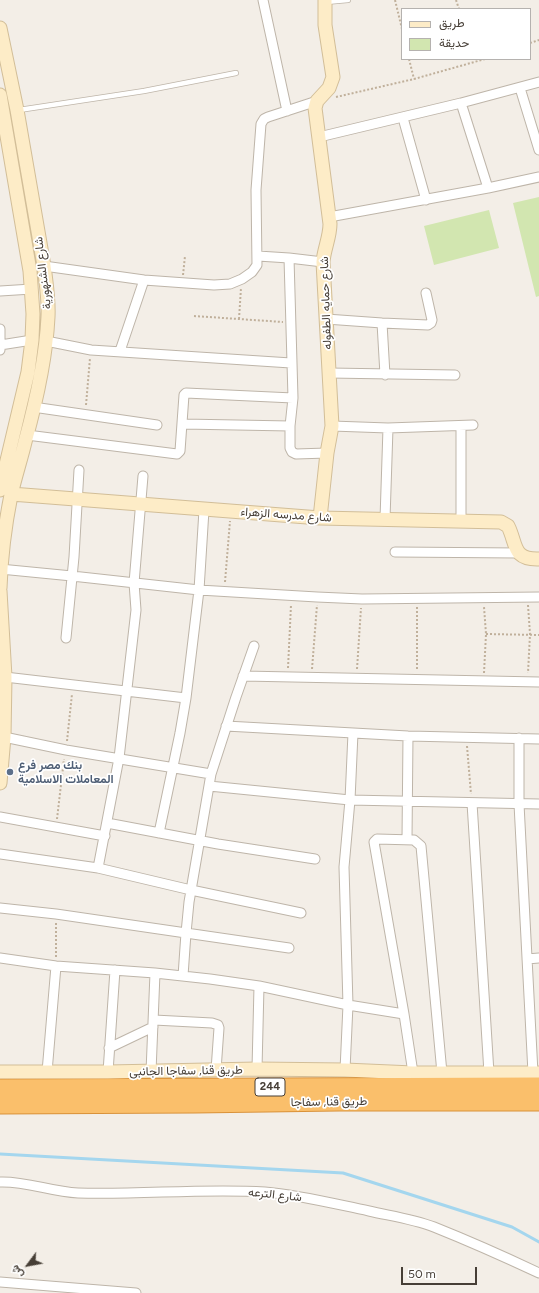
<!DOCTYPE html>
<html>
<head>
<meta charset="utf-8">
<style>
  body { margin:0 }
  #map { position:relative; width:539px; height:1293px; overflow:hidden; background:#f3eee7; font-family:Figtree,Vazirmatn,sans-serif }
  canvas { display:block }
  .legend { position:absolute; left:401px; top:8px; width:130px; height:52px; box-sizing:border-box; background:#fff; border:1px solid #b5b2af; margin:0; padding:5px 7px; list-style:none; font-size:12px; color:#463e36 }
  .legend li { display:flex; align-items:center; gap:8px; height:20px }
  .legend b { width:20px; border:1px solid #b5b2af }
  .north { position:absolute; left:8px; top:1245px; width:40px; height:40px; -webkit-text-stroke:3px #fff; paint-order:stroke; rotate:238deg; font-size:11px; font-weight:700; line-height:16px; text-align:center; color:#463e36 }
  .north::after { content:''; display:block; margin:auto; width:14px; height:18px; background:#463e36; clip-path:polygon(50% 0,100% 100%,50% 72%,0 100%) }
  .scale { position:absolute; left:401px; top:1267px; width:76px; height:18px; box-sizing:border-box; border:2px solid #463e36; border-top:0; padding-left:5px; font-size:12px; line-height:14px; white-space:nowrap; color:#463e36; -webkit-text-stroke:3px #fff; paint-order:stroke }
</style>
</head>
<body>
<div id="map">
<canvas width="539" height="1293"></canvas>
<ul class="legend">
<li><b style="height:5px;background:#fdecc7"></b>طريق</li>
<li><b style="height:11px;background:#d2e6b0"></b>حديقة</li>
</ul>
<div class="north">ش</div>
<div class="scale">50 m</div>
</div>
<script>
const g = document.querySelector('canvas').getContext('2d');
g.lineJoin = 'round';
function fill(path, color) {
  g.fillStyle = color;
  g.fill(path, 'evenodd');
}
function trace(path, color, width, dash) {
  g.strokeStyle = color;
  g.lineWidth = width;
  g.lineCap = dash ? 'butt' : 'round';
  g.setLineDash(dash || []);
  g.stroke(path);
}
function label(font, color, halo, rows, align = 'center') {
  g.font = font + ' Figtree,Vazirmatn,sans-serif';
  g.lineWidth = 3.5;
  g.setLineDash([]);
  g.textBaseline = 'middle';
  g.strokeStyle = halo;
  g.fillStyle = color;
  for (const [text, x, y, turn = 0] of rows) {
    g.save();
    g.translate(x, y);
    g.rotate((+turn || 0) * Math.PI / 180);
    g.textAlign = isNaN(turn) ? turn : align;
    if (halo) g.strokeText(text, 0, 0);
    g.fillText(text, 0, 0);
    g.restore();
  }
}
fill(new Path2D(`
  M539 197V296L536 297 513 203Z
  M489 210 499 248 434 265 424 226Z`), '#d2e6b0');
trace(new Path2D(`
  M0 1154 343 1173 512 1227 539 1242`), '#a4d6ee', 3);
const lane = new Path2D(`
  M326 2 348 0
  M19 110 144 91 236 73`);
const street = new Path2D(`
  M263 0 287 111
  M520 88 539 150
  M461 103 488 188
  M403 118 426 200
  M319 137 461 103 539 82
  M329 217 488 188 539 177
  M258 256 289 258 323 262
  M289 258 293 398 290 426V448L292 452 296 454 327 453
  M44 266 144 280 214 285 230 284 242 279 252 272 257 265 256 190 261 124 264 119 268 117 317 101
  M0 291 32 289
  M326 319 382 323 428 325 431 323 432 320 426 293
  M382 323 385 375
  M0 329V350
  M46 341 91 350 291 363
  M0 345 32 340
  M120 351 144 280
  M329 373 455 375
  M33 407 157 425
  M183 424 290 426
  M332 426 388 428 385 519
  M388 428 473 425
  M27 435 177 454 180 451 184 395 186 393 293 398
  M461 521V426
  M395 552 518 553
  M0 569 72 576 199 590 317 597 362 599 539 597
  M66 638 74 557 79 470
  M243 676 539 682
  M5 677 186 698
  M226 726 408 736 539 739
  M4 737 66 750 211 774
  M519 738V804L533 1073
  M209 786 350 800 539 804
  M472 803 489 1073
  M0 817 105 836
  M107 823 218 844 315 859
  M159 833 180 733 186 698 199 590 204 510
  M407 839 408 736
  M0 854 98 868 191 890 301 913
  M98 868 119 758 136 610 134 583 143 476
  M0 908 56 914 186 933 189 902 211 774 236 697 254 646
  M0 958 56 966 155 973 210 979 259 986 348 1005 404 1014 413 1073
  M527 959 539 958
  M183 976 186 933 289 948
  M404 1014 374 842 377 839 414 840 421 846 442 1073
  M154 1020 212 1023 218 1025 219 1028 216 1070
  M109 1048 153 1027
  M257 1069 259 986
  M345 1070 348 1005 344 867 350 800 353 733
  M47 1072 56 966
  M108 1072 115 970
  M151 1072 155 973
  M0 1182C27 1181 51 1192 78 1193 140 1195 203 1188 265 1192 300 1195 335 1204 369 1211 391 1216 413 1219 434 1227 469 1241 505 1257 539 1273
  M0 1282 136 1293`);
const secondary = new Path2D(`
  M0 28 17 110 44 266C46 282 49 300 48 317 46 359 36 402 25 442 21 459 15 477 11 495 5 525 1 557 0 588
  M0 95 30 271 33 314 32 340 28 372 0 490
  M11 494 320 518 501 522 508 526C517 544 512 560 539 559
  M320 518 327 453 332 426 323 262C324 249 330 237 330 224L315 108 317 101 329 88 333 77 325 25V0
  M0 591 5 677 4 737 0 783
  M0 1072H108L257 1069 345 1070 413 1073H539`);
const highway = new Path2D(`
  M0 1088 539 1086
  M0 1105 195 1104 339 1102H539`);
trace(lane, '#beb5a9', 6);
trace(street, '#beb5a9', 11);
trace(secondary, '#d2be98', 15);
trace(highway, '#d9923a', 19);
trace(new Path2D(`
  M395 0 402 29
  M456 0 459 9
  M530 43 539 40
  M409 59 414 79
  M336 97 414 79 485 59
  M183 275 185 256
  M194 316 283 322
  M239 319 241 288
  M86 405 90 358
  M225 582 230 521
  M528 605 530 634 528 673
  M417 607V671
  M486 634 539 635
  M288 668 291 605
  M312 669 317 605
  M357 669 361 608
  M484 673 486 634 484 607
  M67 741 72 694
  M467 746 471 794
  M57 819 64 759
  M56 923V957`), '#c0b09b', 2, [2, 2]);
trace(lane, '#fff', 4.5);
trace(street, '#fff', 9);
trace(secondary, '#fdecc7', 13);
trace(highway, '#fabf6b', 17);
for (const [x, y, r, color] of [
  [10,772,4,"#5c6f8a"]
]) {
  const dot = new Path2D();
  dot.arc(x, y, r, 0, 2 * Math.PI);
  g.fillStyle = color;
  g.fill(dot);
  trace(dot, '#fff', 1.5);
}
for (const [x, y, w] of [
  [270,1087,30]
]) {
  const box = new Path2D();
  box.roundRect(x - w / 2, y - 9, w, 18, 3);
  g.fillStyle = '#fff';
  g.fill(box);
  trace(box, '#463e36', 1);
}
label('bold 11px', '#463e36', null, [
  ["244",270,1087]
]);
label('12px', '#463e36', '#fff', [
  ["شارع الشنهورية",43,273,-97],
  ["شارع حمايه الطفوله",326,303,-92],
  ["شارع مدرسه الزهراء",286,515,4],
  ["طريق قنا, سفاجا الجانبى",186,1071,-1],
  ["طريق قنا, سفاجا",329,1102,-1],
  ["شارع الترعه",275,1195,6]
]);
label('bold 12px', '#4e5e75', '#fff', [
  ["بنك مصر فرع",18,765],
  ["المعاملات الاسلامية",18,779]
], 'left');
</script>
</body>
</html>
